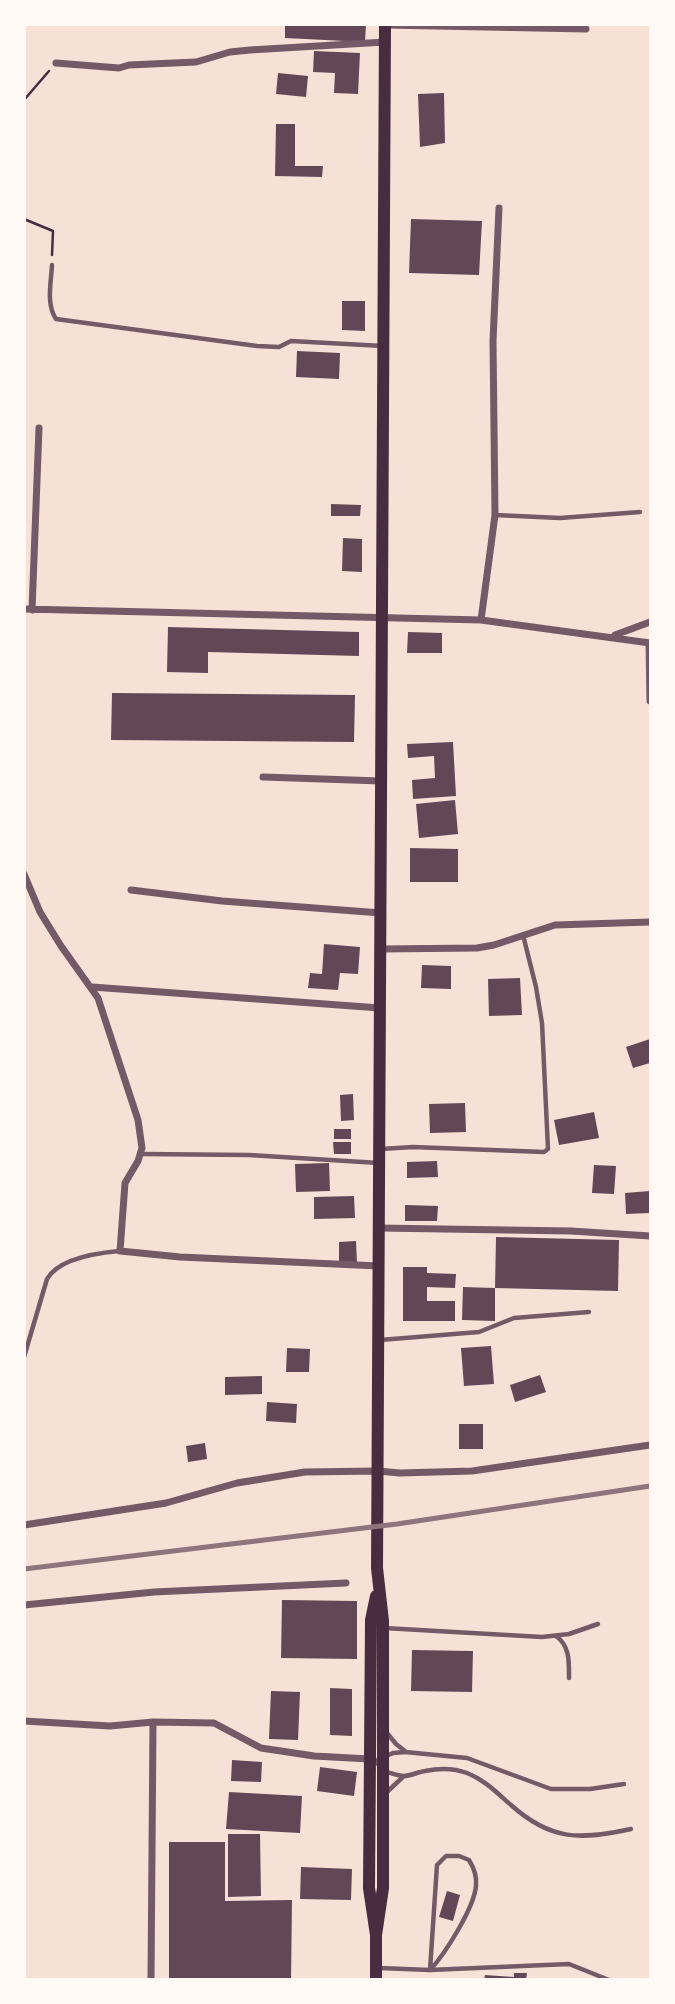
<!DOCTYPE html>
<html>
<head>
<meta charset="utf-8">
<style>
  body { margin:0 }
  #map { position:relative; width:675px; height:2004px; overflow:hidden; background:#f7e1d7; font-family:Quicksand,sans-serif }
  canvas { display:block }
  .frame { position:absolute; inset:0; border:26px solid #fffaf5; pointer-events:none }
</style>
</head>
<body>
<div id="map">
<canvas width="675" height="2004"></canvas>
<div class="frame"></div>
</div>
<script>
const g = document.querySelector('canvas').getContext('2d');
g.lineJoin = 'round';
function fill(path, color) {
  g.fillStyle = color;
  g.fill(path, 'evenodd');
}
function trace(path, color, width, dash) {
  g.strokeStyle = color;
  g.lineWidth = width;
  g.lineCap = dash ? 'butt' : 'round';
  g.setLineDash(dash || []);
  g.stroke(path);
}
fill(new Path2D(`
  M285 24H366L365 42 285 38Z
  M314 51 360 53 358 94 334 93 335 73 313 72Z
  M278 73 308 76 306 97 276 94Z
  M444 93 445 143 420 147 418 94Z
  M276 124H295V166H323L322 177 275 176Z
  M411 219 482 221 479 275 409 273Z
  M342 301H365V331L342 330Z
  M297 351 340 353 339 379 296 377Z
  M331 504 361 505 360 516H331Z
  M343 538 362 539V572L342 571Z
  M168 627 359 632V656L208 652V673L167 672Z
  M408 632 442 633V653H407Z
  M112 693 355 695 354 742 111 740Z
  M453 742 456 796 413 799 412 780 435 778 434 756 408 758 407 744Z
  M455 800 458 834 419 838 416 804Z
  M410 848 458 849V882H410Z
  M324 944 360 947 358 974 340 973 338 990 308 988 310 973 322 974Z
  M422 965 451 966V989L421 988Z
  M520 978 522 1015 489 1016 488 979Z
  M650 1039V1063L633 1068 626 1047Z
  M353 1094 354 1120 341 1121 340 1095Z
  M465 1103 466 1132 430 1133 429 1104Z
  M594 1112 599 1138 559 1145 554 1120Z
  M334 1129H351V1139H334Z
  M333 1142H351V1154H334Z
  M437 1161 438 1177 407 1178V1162Z
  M329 1163 330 1191 296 1192 295 1164Z
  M594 1165 616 1166 614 1194 592 1193Z
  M650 1191V1213L626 1214 625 1193Z
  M354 1196 355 1218 314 1219V1197Z
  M405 1205 438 1206 437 1221H405Z
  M496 1237 619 1240 618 1291 495 1288V1321L462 1320 463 1287 495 1288Z
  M356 1241 357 1263H339V1242Z
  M403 1267H427V1273L456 1274 455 1288 427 1287V1301H455V1321H403Z
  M491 1346 494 1384 464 1386 461 1348Z
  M287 1348 310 1349 309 1372H286Z
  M540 1375 546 1392 515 1402 510 1385Z
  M262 1376V1394L225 1395V1377Z
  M267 1402 297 1404 296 1423 266 1421Z
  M459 1424H483V1449H459Z
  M205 1443 207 1459 188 1462 186 1446Z
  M282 1600 357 1601V1659L281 1658Z
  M412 1650 473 1651 472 1692 411 1691Z
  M330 1688 352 1689V1736L330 1735Z
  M271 1691 300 1692 298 1740 269 1739Z
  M232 1760 262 1762 261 1782 231 1781Z
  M320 1767 357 1772 354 1796 317 1791Z
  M229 1792 302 1796 300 1833 226 1829Z
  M228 1834H260L261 1896 228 1897Z
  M169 1842H225V1901L292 1900 291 1980H169Z
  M301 1867 352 1869 351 1900 300 1899Z
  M447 1891 460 1895 453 1921 439 1917Z
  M514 1973H527L526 1980H484L485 1975 514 1977Z`), '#644757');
trace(new Path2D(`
  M24 100 49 71
  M24 219 53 231 52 255`), '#4a2c40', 2.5);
trace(new Path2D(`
  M52 265C51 283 46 304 56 319L257 346 279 347 291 341 383 346
  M495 515 560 518 640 512
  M381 1149 413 1147 544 1152 548 1149 542 1023 536 987 523 935
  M141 1154 249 1155 379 1163
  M380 1340 479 1332 514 1318 589 1312
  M24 1357 47 1279C59 1258 97 1253 119 1251
  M384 1628 542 1637 569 1634 598 1624
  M556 1636C570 1646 569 1662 569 1678
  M387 1733 396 1744 405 1751
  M373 1757 383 1771C389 1772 397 1776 404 1776 410 1776 418 1772 425 1771 439 1768 454 1768 467 1773 485 1780 497 1793 511 1805 551 1841 581 1840 631 1829
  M384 1757 393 1753 405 1752 467 1758 551 1789H590L624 1784
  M388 1791 404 1776
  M446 1856H459L469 1860C474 1868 477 1876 476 1886 474 1908 445 1954 430 1970L437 1865Z
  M379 1968 430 1970 569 1964 609 1980`), '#755966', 4.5);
trace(new Path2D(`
  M385 25 586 29
  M56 63 119 68 129 65 196 62 230 52 250 50 385 42
  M24 609 481 620 650 643
  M32 610 39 428
  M481 620 495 515 493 341 499 208
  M615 635 650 622
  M649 643 650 701
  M263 777 381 781
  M24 874 40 912 61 946 98 998 138 1120 142 1148 138 1161 125 1183 120 1251 180 1257 379 1266
  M131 890 222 901 381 913
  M381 949 477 948 494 945 555 925 650 922
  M92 987 380 1008
  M379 1228 571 1231 650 1236
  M24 1525 166 1503 237 1483 305 1472 378 1471 400 1473 472 1471 650 1445
  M24 1605 154 1592 346 1583
  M24 1721 110 1726 153 1722 214 1723 261 1748 314 1756 369 1759
  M151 1980 153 1722`), '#755966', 7);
trace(new Path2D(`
  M376 1596 371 1620 369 1888 376 1935V1980
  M376 1935 383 1888V1621L377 1568 385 24`), '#4a2c40', 12);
trace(new Path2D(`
  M24 1569 397 1524 650 1486`), '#8f747c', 5);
</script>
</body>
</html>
